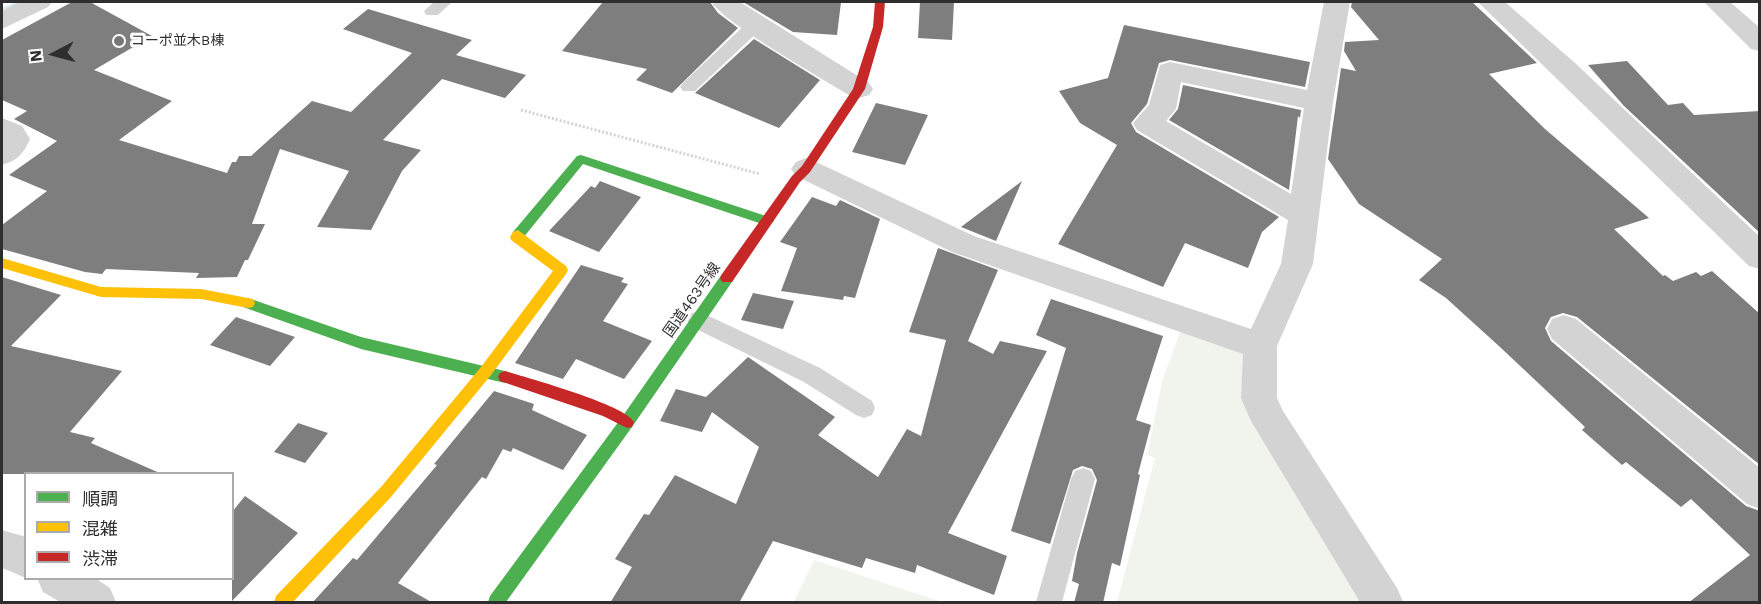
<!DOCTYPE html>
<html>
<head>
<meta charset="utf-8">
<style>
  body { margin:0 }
  #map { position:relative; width:1761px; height:604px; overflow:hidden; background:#fff; font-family:"Work Sans","Noto Sans JP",sans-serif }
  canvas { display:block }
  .frame { position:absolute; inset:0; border:3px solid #2e2e2e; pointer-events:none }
  .legend { position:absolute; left:24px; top:472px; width:210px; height:108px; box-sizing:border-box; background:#fff; border:2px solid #ababab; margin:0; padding:8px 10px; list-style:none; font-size:18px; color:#2e2e2e }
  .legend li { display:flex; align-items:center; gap:12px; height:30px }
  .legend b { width:30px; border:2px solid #ababab }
  .north { position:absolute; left:24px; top:24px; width:60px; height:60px; -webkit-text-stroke:4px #fff; paint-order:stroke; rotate:264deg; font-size:16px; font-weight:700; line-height:24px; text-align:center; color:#2e2e2e }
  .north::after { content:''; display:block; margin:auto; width:21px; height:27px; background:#2e2e2e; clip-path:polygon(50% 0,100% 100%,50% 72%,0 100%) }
</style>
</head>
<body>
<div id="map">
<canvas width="1761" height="604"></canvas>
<div class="frame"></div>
<ul class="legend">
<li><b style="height:8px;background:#4caf50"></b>順調</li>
<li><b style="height:8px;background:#ffc107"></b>混雑</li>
<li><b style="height:8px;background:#c62828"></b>渋滞</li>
</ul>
<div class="north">N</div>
</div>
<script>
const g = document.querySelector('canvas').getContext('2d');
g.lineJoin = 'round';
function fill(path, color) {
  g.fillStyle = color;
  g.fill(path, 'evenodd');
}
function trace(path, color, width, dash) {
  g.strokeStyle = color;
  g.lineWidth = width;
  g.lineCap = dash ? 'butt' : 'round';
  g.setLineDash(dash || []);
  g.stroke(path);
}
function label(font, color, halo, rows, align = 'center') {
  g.font = font + ' "Work Sans","Noto Sans JP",sans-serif';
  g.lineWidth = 6;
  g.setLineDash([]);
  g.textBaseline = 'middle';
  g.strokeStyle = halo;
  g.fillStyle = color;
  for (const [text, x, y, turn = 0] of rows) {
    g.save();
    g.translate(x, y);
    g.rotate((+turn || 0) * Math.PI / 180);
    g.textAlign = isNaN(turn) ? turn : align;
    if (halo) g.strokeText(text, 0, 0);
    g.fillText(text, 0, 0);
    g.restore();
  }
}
fill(new Path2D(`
  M1181 329 1232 346 1245 355 1319 519 1363 602H1117L1155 458 1147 455 1162 382Z
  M814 560 942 602H794Z`), '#f1f4ec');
fill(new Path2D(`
  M16 2H25L2 13V8Z`), '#d9e9f0');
fill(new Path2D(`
  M72 2H90L152 36 94 70 172 101 119 140 227 173 232 162H236L239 156H251L312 101 351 112 412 53 343 29 368 9 472 40 456 55 526 75 505 98 442 79 383 140 421 150 402 171 371 230 317 227 349 171 280 149 252 224H265L248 260H245L237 277 196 278 199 273 106 269 102 274 85 272 2 249V225L47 191 9 175 57 141 14 119 27 111 2 100V40Z
  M603 2H710L718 13 738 28 672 93 636 80 647 69 562 51Z
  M743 2H841L837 35 793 32Z
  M920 2H954L952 40 918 38Z
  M1352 2H1472L1537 63 1489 74 1545 129 1649 218 1614 229 1663 276 1665 275 1673 281 1696 272 1701 276 1712 271 1760 314V465L1577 317 1563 313 1551 317 1545 328 1551 341 1746 506 1760 511V603H1688L1750 555 1691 499 1681 507 1626 462 1622 465 1582 430 1585 427 1500 347 1446 298 1419 280 1442 259 1359 204 1328 159 1341 68 1356 71 1344 51 1345 42 1379 40 1351 7Z
  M1124 25 1310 62 1305 87 1170 60 1159 63 1147 104 1131 123 1136 132 1279 217 1262 232 1248 268 1185 243 1163 287 1058 244 1117 145 1080 123 1059 91 1108 78Z
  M754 39 820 80 779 128 695 93Z
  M1627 61 1668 105 1683 103 1694 115 1760 111V233L1624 106 1588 65Z
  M1183 85 1301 110 1300 118 1298 116 1289 190 1169 120 1178 109Z
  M876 103 928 115 905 165 852 152Z
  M600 181 641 197 599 252 549 231 591 186 595 188Z
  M1022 181 996 241 961 227Z
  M812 197 836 206 840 200 880 219 855 298 844 296 843 300 781 291 797 248 780 242Z
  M938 248 998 270 968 341 993 354 1000 341 1047 351 948 533 1007 556 994 595 917 565 915 573 866 558 862 568 773 541 739 603H610L632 567 615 559 644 514 649 515 675 475 736 504 759 447 712 412 702 432 660 421 676 389 706 397 748 357 835 417 818 435 878 477 907 429 921 436 946 340 909 332Z
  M581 265 624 278 621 282 628 284 603 321 652 341 624 379 576 359 563 379 515 363Z
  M2 277 61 295 11 346 122 371 70 432 95 438 91 443 162 474H2Z
  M753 293 794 301 783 329 741 320Z
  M1051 299 1163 336 1136 420 1151 425 1138 474 1140 475 1120 566 1112 563 1103 603H1074L1079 584 1072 581 1077 553 1097 480 1092 469 1082 466 1073 470 1050 544 1011 531 1066 348 1036 335Z
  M236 317 295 337 270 366 210 345Z
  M494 391 534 404 532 410 587 435 563 470 513 448 511 452 503 449 486 479 482 477 398 583 433 603H312L353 558 357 560 437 465 434 464Z
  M298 423 328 433 305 463 274 452Z
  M245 496 298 533 232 601V512Z`), '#7e7e7e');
trace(new Path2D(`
  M521 110 760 174`), '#d3d3d3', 3, [2, 2]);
fill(new Path2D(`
  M434 2H452L438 15H426L424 11Z
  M755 20 763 25 761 29 695 91H683L680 87 683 83 749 21Z
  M698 311 820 368 872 401 875 408 872 415 864 418 856 415 804 382 690 326 687 320 690 314Z
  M1083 468 1091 471 1095 479 1062 602H1036L1071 479 1075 471Z`), '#d3d3d3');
fill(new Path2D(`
  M20 2H52L48 7 2 29V11Z
  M712 2H740L869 83 873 89 869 95 859 98 849 95C823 79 722 22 712 2Z
  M1324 2H1350L1333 102 1313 264 1277 346V398L1283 411 1397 588 1403 602H1360L1251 421 1241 398 1243 354 952 252 796 176 791 169 796 162 806 158 816 162 974 236 1251 329 1281 264 1288 220 1137 130 1133 123 1149 105 1160 65 1170 62 1307 90ZM1181 82 1304 108 1291 194 1166 121 1176 109Z
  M1478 2H1505L1575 63 1760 237V269L1749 266Z
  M1704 2H1730L1760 28V51L1751 49Z
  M2 118 22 126 30 139C24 153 17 161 2 165Z
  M1564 315 1576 319 1760 468V509L1747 504 1552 339 1547 329 1552 319Z
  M2 530 26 537V578L2 568Z
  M37 578H95L110 588 116 602H60L43 592Z`), '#d3d3d3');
fill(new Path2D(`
  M581 155 772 218 774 221 768 226 583 164 523 238H513L512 235 513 232 577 156Z
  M727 273 732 274 734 278 732 282 632 427 506 602H488L490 596 622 417 722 274Z
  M248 298 361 337 505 371 510 373 512 377 510 381 505 383 361 349 243 307 241 303 243 299Z`), '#4caf50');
fill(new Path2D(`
  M518 230 566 266 568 270 566 274 491 375 391 497 293 602H274L276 596 381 487 481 367 553 271 511 240 510 237 513 232Z
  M2 258 101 287 201 289 248 298 253 299 255 303 253 307 248 308 201 299 101 297 2 268Z`), '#ffc107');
fill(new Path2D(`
  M875 2H885L883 27 865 89 810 172 800 182 732 282H722L720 278 722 274 792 176 802 166 853 89 873 27Z
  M505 371C528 378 626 405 634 422L632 427 627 428 603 416 500 381 498 377 500 373Z`), '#c62828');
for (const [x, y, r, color] of [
  [119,41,6,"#777"]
]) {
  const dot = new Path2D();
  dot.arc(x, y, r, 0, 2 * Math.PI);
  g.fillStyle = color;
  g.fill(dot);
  trace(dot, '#fff', 2);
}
label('14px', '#2e2e2e', '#fff', [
  ["コーポ並木B棟",131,41]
], 'left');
label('15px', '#2e2e2e', '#fff', [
  ["国道463号線",692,300,-55]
]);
</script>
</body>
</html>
